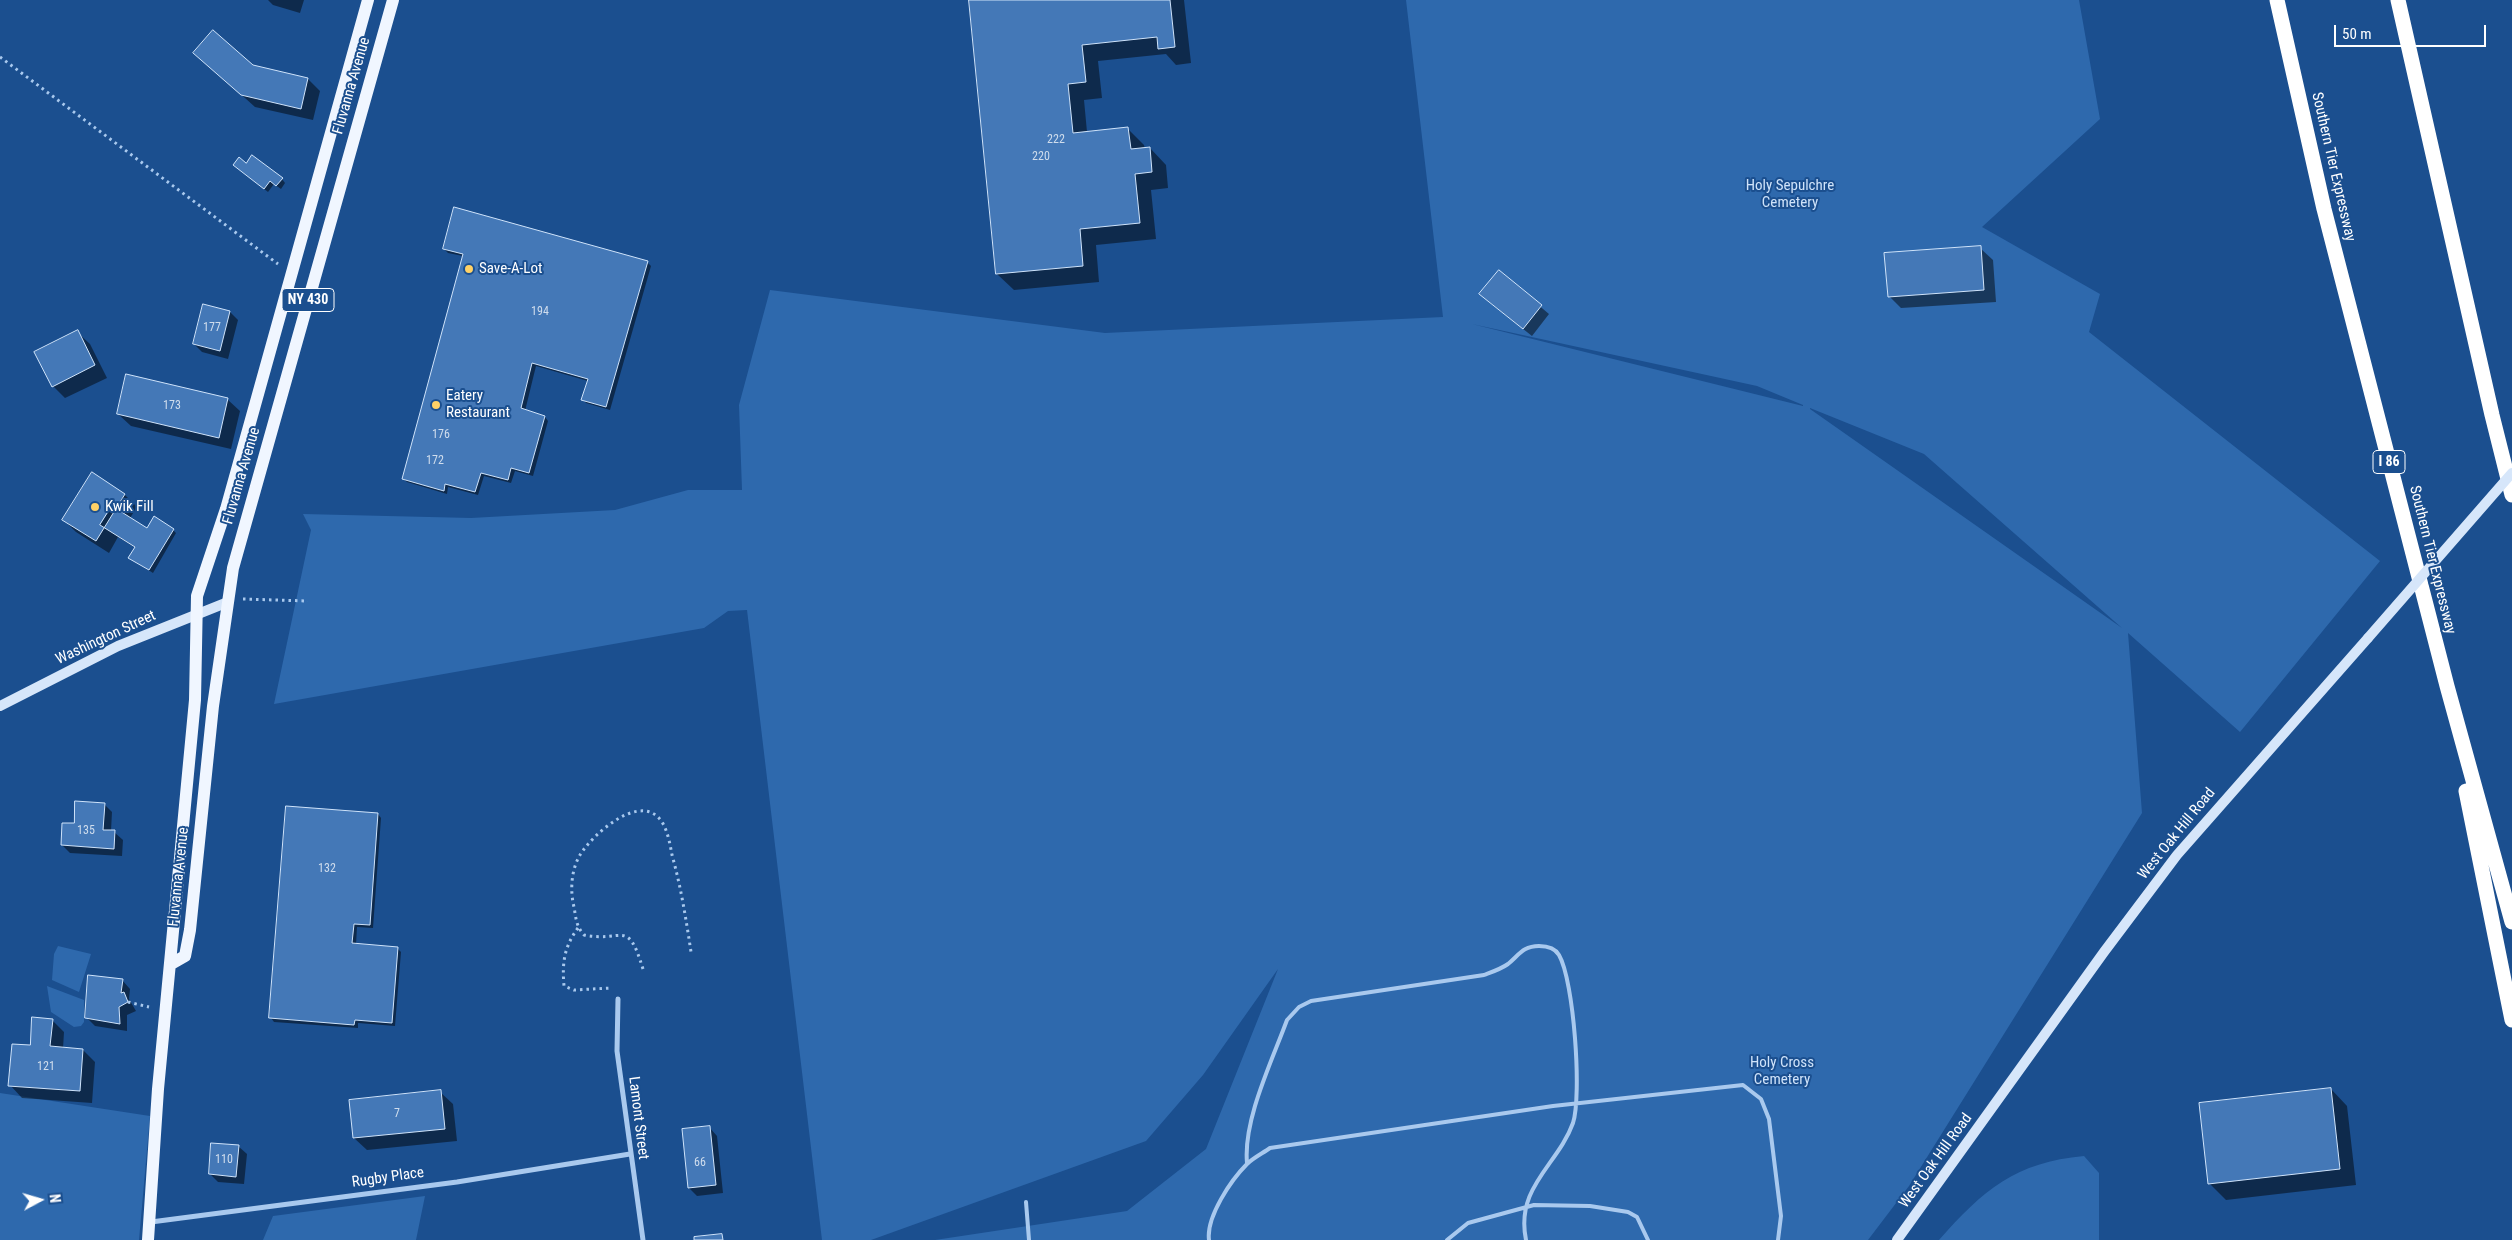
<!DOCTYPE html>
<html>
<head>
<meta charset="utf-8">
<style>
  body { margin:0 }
  #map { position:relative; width:2512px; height:1240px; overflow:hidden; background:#1b4f8f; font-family:"Roboto Condensed",sans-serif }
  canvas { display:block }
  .north { position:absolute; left:15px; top:1175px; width:50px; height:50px; -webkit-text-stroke:4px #1b4f8f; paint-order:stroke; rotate:84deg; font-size:14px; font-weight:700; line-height:20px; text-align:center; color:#fff }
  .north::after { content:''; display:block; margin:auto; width:18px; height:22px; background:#fff; clip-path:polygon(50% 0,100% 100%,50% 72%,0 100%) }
  .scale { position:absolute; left:2334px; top:25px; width:152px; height:22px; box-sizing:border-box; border:2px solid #fff; border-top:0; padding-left:6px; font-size:15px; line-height:18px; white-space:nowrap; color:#fff; -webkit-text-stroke:4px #1b4f8f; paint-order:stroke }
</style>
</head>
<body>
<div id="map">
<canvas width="2512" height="1240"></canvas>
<div class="north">N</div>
<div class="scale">50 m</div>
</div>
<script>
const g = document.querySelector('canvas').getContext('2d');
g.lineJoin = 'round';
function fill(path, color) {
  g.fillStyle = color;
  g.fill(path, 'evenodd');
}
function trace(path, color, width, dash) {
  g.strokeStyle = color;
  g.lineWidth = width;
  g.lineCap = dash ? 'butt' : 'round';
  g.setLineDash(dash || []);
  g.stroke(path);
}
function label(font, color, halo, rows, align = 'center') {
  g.font = font + ' "Roboto Condensed",sans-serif';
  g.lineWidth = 4;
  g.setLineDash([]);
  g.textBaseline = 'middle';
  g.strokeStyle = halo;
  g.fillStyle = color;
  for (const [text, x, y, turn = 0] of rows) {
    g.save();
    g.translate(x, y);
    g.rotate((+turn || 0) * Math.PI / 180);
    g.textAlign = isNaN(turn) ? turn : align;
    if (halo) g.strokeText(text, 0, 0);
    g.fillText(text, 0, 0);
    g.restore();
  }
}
fill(new Path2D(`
  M1406 0H2079L2100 119 1982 227 2100 294 2089 332 2380 561 2240 732 2128 633 2142 813 1909 1186 1868 1240H935L1127 1211 1206 1149 1278 969 1203 1075 1146 1141 871 1240H822L747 610 728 611 704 628 274 704 311 530 303 514 471 518 615 510 688 490H742L739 405 770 290 1105 333 1443 317ZM1472 324 1757 386 1803 405V406ZM1810 408 1924 454 2122 628 1810 409Z
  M58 946 91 954 79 992 52 980 54 954Z
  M47 986 84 1000V1022L81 1026 74 1027 51 1012Z
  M0 1093 150 1116 139 1240H0Z
  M2084 1156 2099 1173V1240H1939C1983 1190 2016 1162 2084 1156Z
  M425 1196 416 1240H263L273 1216Z`), '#2e69ad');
fill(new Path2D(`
  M268 0H304L300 13 273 5Z
  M970 0H1184L1191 63 1176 65 1166 54 1098 61 1102 98 1084 100 1087 132 1128 129 1144 145 1145 149 1150 148 1166 165 1168 188 1151 190 1156 239 1096 245 1099 282 1014 290 997 274Z
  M195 53 308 79 320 91 313 120 255 107Z
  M246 164 282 179 285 183 281 189 274 184 268 192 238 168Z
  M1980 248 1993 260 1996 302 1901 308 1889 296Z
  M444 249 647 262 651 266 610 410 586 403 583 399 588 381 536 366 525 411 545 417 548 421 533 476 515 471 511 483 484 476 478 495 448 487 447 494 407 482 403 479 463 256 448 253Z
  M1499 272 1549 314 1532 336 1489 302Z
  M230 312 238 320 228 359 202 352 194 344Z
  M77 332 90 344 107 378 65 398 53 386Z
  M227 399 240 411 231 449 131 426 118 414Z
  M124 494 137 507 130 518 147 530H173L176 533 153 573 130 558 136 548 118 537 109 553 76 532 64 520Z
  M104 804 112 812 111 831 114 832 123 840 122 856 70 853 62 845 75 825Z
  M378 814 381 818 373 928 357 927 356 945 397 948 401 952 395 1026 358 1023V1028L274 1022 271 1018Z
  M122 980 130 989 129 999 136 1011 127 1015V1031L95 1026 87 1018Z
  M52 1020 64 1032 63 1049 83 1050 95 1062 92 1103 22 1098 10 1085 31 1046Z
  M2331 1089 2347 1106 2356 1185 2226 1200 2209 1183Z
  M440 1092 453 1104 457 1141 367 1150 354 1138Z
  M709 1127 717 1136 723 1193 697 1196 689 1188Z
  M238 1146 247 1154 244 1184 218 1182 210 1174Z`), '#0007');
const building = new Path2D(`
  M969 0H1170L1175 47 1158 49 1157 37 1082 45 1086 82 1068 84 1073 133 1128 127 1131 149 1150 147 1152 172 1135 174 1140 223 1080 229 1083 266 996 274Z
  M213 30 253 65 308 78 301 109 241 95 193 53Z
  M252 155 283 178 276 186 270 181 264 189 233 165 239 157 246 163Z
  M454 207 648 261 606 407 581 400 588 379 532 363 521 408 545 416 529 473 511 468 508 480 481 473 475 492 445 484 444 491 402 479 463 254 443 249Z
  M1981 246 1984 290 1888 297 1884 253Z
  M1499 270 1542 305 1523 329 1479 294Z
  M203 304 230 311 220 351 193 344Z
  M78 330 95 365 52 387 34 352Z
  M126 374 228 398 219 438 117 414Z
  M92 472 125 494 96 541 62 520Z
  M112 506 147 528 154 516 174 529 149 570 128 558 135 547 100 525Z
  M75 801 105 803 103 830H115L114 849 61 845 62 823H74Z
  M286 806 378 813 370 925 354 924 352 943 398 947 392 1023 355 1020 354 1025 269 1018Z
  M88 975 123 979 121 993 124 992 128 1002 119 1007 120 1024 85 1018Z
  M32 1017 53 1019 50 1046 83 1049 80 1091 8 1086 12 1044 30 1045Z
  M2331 1088 2340 1169 2208 1184 2199 1103Z
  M441 1090 445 1129 353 1138 349 1100Z
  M710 1126 716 1185 688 1188 682 1129Z
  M211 1143 239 1145 236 1177 209 1174Z
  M722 1234 723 1240H694V1237Z`);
fill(building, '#4478b7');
trace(building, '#cfe3fa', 1);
trace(new Path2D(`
  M0 57 278 264
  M243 599 308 601
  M578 928C564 947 562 963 564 986L574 990 611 988
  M643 969C627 917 624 943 584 935 576 926 576 918 574 907 570 891 571 870 580 855 592 835 641 790 662 822 668 832 670 844 672 855 681 887 686 919 691 952
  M128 1002 149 1007`), '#a9c9ee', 3, [2.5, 4]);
trace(new Path2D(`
  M1247 1163C1243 1120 1272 1061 1287 1020L1299 1007 1311 1001 1484 975C1492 972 1501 969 1508 964 1519 955 1523 946 1539 946 1546 946 1555 948 1559 955 1574 981 1582 1095 1573 1123 1558 1165 1515 1187 1526 1240
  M1026 1202 1029 1240
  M1209 1240C1206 1217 1231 1180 1247 1164 1253 1158 1263 1153 1270 1148L1553 1106 1743 1085 1761 1099 1769 1119 1781 1216 1778 1240
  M1447 1240 1468 1223 1534 1205 1590 1206 1628 1212 1637 1217 1648 1240`), '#a9c9ee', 4);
trace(new Path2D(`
  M618 999 617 1051 643 1240
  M151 1222 457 1182 630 1154`), '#a9c9ee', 5);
trace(new Path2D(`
  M0 706 118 646 228 602
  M1897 1240 2104 952 2177 855 2368 638`), '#d6e6fa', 10);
trace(new Path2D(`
  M171 964 185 956 190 930 213 706 233 568 393 0
  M148 1240 158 1089 195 700 197 596 226 509 368 0`), '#f0f6ff', 12);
trace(new Path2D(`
  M2277 0 2324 209 2447 686 2512 922
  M2398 0 2492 415 2512 495
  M2466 791 2512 1020`), '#fff', 15);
trace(new Path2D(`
  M2368 638 2512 473`), '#d6e6fa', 10);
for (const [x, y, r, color] of [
  [469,269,5,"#ffd166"],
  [436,405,5,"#ffd166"],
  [95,507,5,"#ffd166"]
]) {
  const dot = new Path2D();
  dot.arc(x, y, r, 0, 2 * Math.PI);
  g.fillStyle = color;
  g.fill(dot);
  trace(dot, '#1b4f8f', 2);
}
label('12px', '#d0dded', null, [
  ["222",1056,140],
  ["220",1041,157],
  ["194",540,312],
  ["177",212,328],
  ["173",172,406],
  ["176",441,435],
  ["172",435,461],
  ["135",86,831],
  ["132",327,869],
  ["121",46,1067],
  ["7",397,1114],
  ["110",224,1160],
  ["66",700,1163]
]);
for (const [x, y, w] of [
  [308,300,52],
  [2389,462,32]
]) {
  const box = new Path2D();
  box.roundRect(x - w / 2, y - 11.5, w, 23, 4);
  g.fillStyle = '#1b4f8f';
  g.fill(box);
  trace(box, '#fff', 1);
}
label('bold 14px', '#fff', null, [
  ["NY 430",308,300],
  ["I 86",2389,462]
]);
label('15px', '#fff', '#1b4f8f', [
  ["Fluvanna Avenue",352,86,-74],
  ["Southern Tier Expressway",2333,167,77],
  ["Fluvanna Avenue",242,476,-74],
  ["Southern Tier Expressway",2432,560,76],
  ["Washington Street",106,638,-25],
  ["West Oak Hill Road",2177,834,-51],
  ["Fluvanna Avenue",179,877,-84],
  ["Lamont Street",638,1118,83],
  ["West Oak Hill Road",1936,1161,-54],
  ["Rugby Place",388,1178,-8]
]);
label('15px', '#cfe3fa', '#1b4f8f', [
  ["Holy Sepulchre",1790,186],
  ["Cemetery",1790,203],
  ["Holy Cross",1782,1063],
  ["Cemetery",1782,1080]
]);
label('15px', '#fff', '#1b4f8f', [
  ["Save-A-Lot",479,269],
  ["Eatery",446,396],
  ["Restaurant",446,413],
  ["Kwik Fill",105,507]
], 'left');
</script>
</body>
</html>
